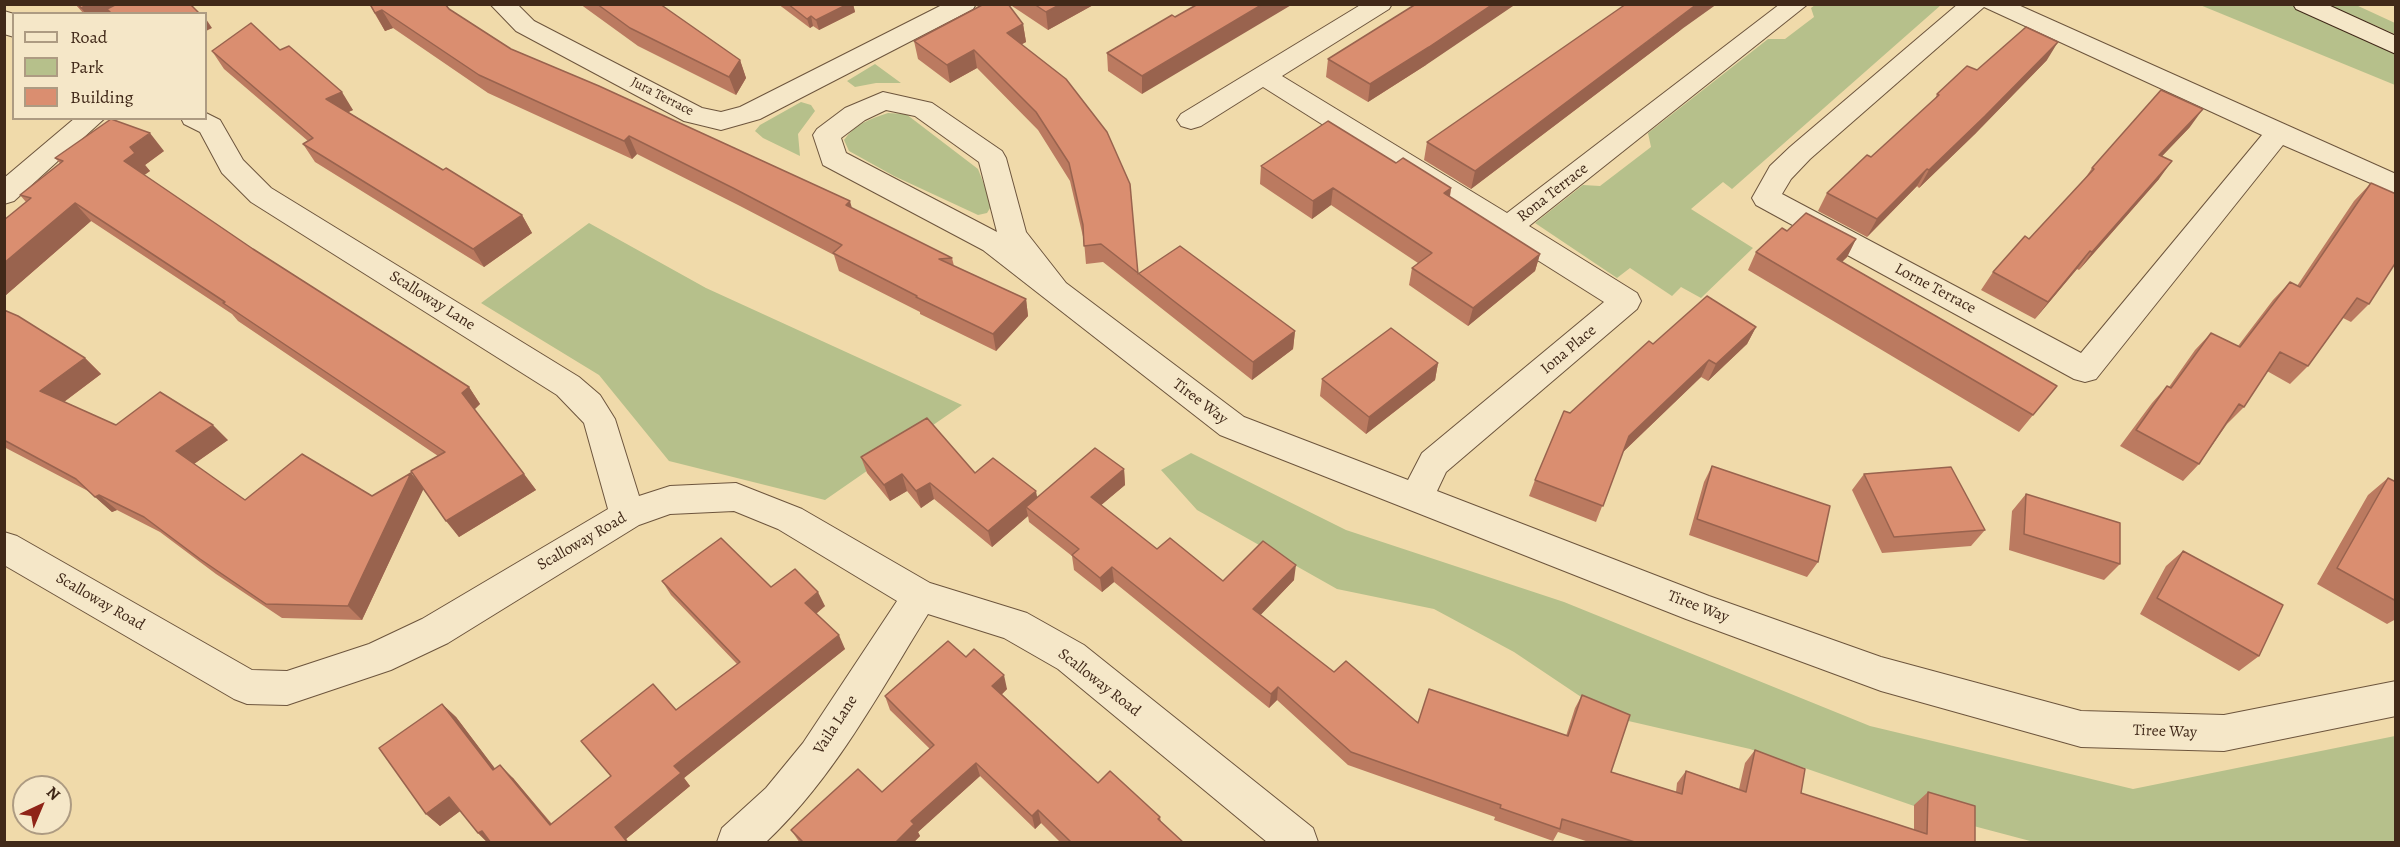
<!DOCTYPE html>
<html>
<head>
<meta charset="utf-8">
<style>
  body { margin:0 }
  #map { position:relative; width:2400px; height:847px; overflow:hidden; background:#f0daaa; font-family:Alegreya,serif }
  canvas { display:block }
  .frame { position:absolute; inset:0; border:6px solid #412919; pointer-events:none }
  .legend { position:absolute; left:12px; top:12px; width:195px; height:108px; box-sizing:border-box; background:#f5e7c8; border:2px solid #ad9b82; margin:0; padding:8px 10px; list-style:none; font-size:18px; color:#412919 }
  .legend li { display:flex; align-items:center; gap:12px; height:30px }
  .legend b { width:30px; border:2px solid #ad9b82 }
  .north { position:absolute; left:12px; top:775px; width:60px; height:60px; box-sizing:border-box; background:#f5e7c8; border:2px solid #ad9b82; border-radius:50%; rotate:44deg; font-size:16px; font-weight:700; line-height:24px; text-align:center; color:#412919 }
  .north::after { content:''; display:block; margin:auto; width:21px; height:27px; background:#8f2418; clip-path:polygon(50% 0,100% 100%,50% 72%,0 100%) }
</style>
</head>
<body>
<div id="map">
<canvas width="2400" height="847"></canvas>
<div class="frame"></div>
<ul class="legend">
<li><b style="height:8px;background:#f5e7c8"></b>Road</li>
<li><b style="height:16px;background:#b6c08b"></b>Park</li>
<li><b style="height:16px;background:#da8e70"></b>Building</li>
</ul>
<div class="north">N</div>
</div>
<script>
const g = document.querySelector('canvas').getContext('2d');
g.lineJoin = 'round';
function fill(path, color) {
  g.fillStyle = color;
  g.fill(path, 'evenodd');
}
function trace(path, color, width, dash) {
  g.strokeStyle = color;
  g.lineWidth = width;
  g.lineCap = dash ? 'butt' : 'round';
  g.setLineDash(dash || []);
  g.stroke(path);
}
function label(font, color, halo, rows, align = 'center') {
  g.font = font + ' Alegreya,serif';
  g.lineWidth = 5;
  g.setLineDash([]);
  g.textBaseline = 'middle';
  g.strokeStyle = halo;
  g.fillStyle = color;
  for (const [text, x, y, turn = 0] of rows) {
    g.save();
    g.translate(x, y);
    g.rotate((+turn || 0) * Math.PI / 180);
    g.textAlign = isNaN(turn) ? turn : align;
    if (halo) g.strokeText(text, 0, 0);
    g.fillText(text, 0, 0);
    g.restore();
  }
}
fill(new Path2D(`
  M1815 5H1941L1732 189 1723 182 1691 209 1753 248 1701 298 1681 287 1672 296 1630 268 1617 278 1535 223 1583 185 1600 186 1651 147 1648 133 1768 39H1785L1814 17 1811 8Z
  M2200 5H2297L2395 49V85Z
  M2328 5H2356L2395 23V34Z
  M875 64 901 83H876L855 87 847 81Z
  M801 102 811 105 815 111 798 134 800 156 763 138 755 131 760 125Z
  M888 113 906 114 978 169 992 205 987 213 978 215 894 176 849 151 844 140C855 124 870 119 888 113Z
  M589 223 706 288 962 405 825 500 669 461 599 375 481 303Z
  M1191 453 1346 530 1564 602 1870 726 2133 789 2395 736V842H2034L1966 824 1750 749 1611 717 1514 652 1434 609 1337 589 1197 510 1161 470Z`), '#b6c08b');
const street = new Path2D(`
  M490 4H517L534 21 702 108 721 112 740 107 944 4H976L973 9 760 119 721 130 684 121 516 31Z
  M1362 4H1392L1389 9 1282 76 1507 213 1780 4H1808L1529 226 1637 293 1641 301 1637 309 1446 472 1437 491 1709 596 1881 657 2081 711 2224 715 2396 681V716L2224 751 2081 747 1881 691 1686 619 1220 435 983 250 823 165 813 135 817 129 845 108 883 92 932 103 1002 151 1006 158 1026 232 1066 283 1244 417 1408 480 1422 453 1604 302 1263 87 1201 126 1191 129 1181 126 1177 120 1181 114ZM886 110 915 116 979 162 997 232 846 153 841 138 865 120Z
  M1958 4H2016L2396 174V194L2283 145 2096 379 2085 382 2074 379 1756 205 1752 198 1770 166 1790 147ZM1984 7 2262 135 2081 353 1782 194 1791 179 1810 159Z
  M4 11 14 14V37L4 34Z
  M206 113 220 120 243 160 271 188 579 377 600 395 615 419 639 496 670 486 736 483 802 509 930 583 1027 613 1084 645 1313 828 1318 842H1267L1058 669 1004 638 928 614C879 693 834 778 766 842H717L722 828 766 788 803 743 897 601 778 529 734 511 670 514 639 525 448 643 391 670 287 705 247 704 234 699 4 565V532L17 536 252 670 287 671 369 644 422 619 608 509 584 423 557 395 251 202 222 173 200 132 184 124 181 118H206Z
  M75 118H105L14 201 4 204V178Z`);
const secondary = new Path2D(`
  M2293 4H2326L2396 36V54L2296 9Z`);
trace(street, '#6d553d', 2);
trace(secondary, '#412919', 2);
fill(street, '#f5e7c8');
fill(secondary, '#f5e7c8');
fill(new Path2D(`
  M75 4H190L200 14H84Z
  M369 4H445L449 9 511 49 852 208 952 258 954 266 1026 299 1028 316 996 351 920 314V312L839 271 834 255 740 206 637 154 632 159 488 93 393 28 385 31Z
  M580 4H660L740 60 746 78 736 95 638 46Z
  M778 4H853L855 12 819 30 813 26 810 28Z
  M1009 4H1095L1048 30Z
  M1172 15 1142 94 1108 71 1107 53Z
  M1023 24 1026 42 1022 44 1138 274 1295 331 1293 349 1252 380 1103 262 1086 264 1084 241 1070 181 1038 130 977 68 950 83 918 59 914 41Z
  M1682 29 1471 189 1424 160 1427 142Z
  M280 50 353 110 348 112 443 170 522 215 532 233 484 267 315 162 303 144 308 141 224 69 212 51Z
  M1328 59 1426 65 1368 102 1326 77Z
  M2047 60 1975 134 1919 188 1917 186 1867 237 1818 211 1827 193 1871 157 1935 99 1937 94 1977 70Z
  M2190 127 2162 156 2159 179 2079 270 2077 269 2035 319 1981 290 1993 272 2029 239 2084 180 2092 168Z
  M164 151 145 165 150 171 144 175 253 249 469 387 480 404 474 409 524 474 536 490 459 537 423 489 362 620 282 618 216 574 160 532 117 510 112 512 90 492 4 447V310L85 358 101 374 64 402 116 425 228 440 194 464 245 500 372 496 417 480 438 456 238 321 232 314 91 221 6 295 4 294V220L26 202 20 195 60 163 55 158Z
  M1396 163 1451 188 1450 197 1540 254 1535 271 1468 326 1409 285 1412 268 1418 263 1331 205 1312 219 1260 184 1261 166Z
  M2371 183 2369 304 2351 322 2343 318 2308 366 2290 384 2267 371 2244 407 2227 424 2199 464 2183 481 2120 446 2152 403 2167 386 2169 387 2195 350 2211 333 2238 346 2273 300 2290 282 2297 286 2354 201Z
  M1787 231 1856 239 1847 257 1842 262 2057 386 2019 432 1748 270 1756 252Z
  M1756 327 1747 344 1708 381 1701 377 1623 452 1596 522 1529 496 1535 480 1570 413 1653 344Z
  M1438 363 1435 380 1366 434 1320 396 1322 379Z
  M861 457 975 473 1037 497 1124 469 1125 485 1101 505 1157 549 1223 581 1294 580 1260 615 1334 672 1418 723 1566 736 1575 708 1582 695 1611 772 1676 792 1677 783 1686 771 1739 789 1745 763 1755 750 1801 793 1914 830V805L1928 792 1975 843H1592L1558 832 1553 841 1494 820 1495 817 1348 765 1277 700 1269 708 1114 582 1102 592 1074 570 1072 556 1029 522 1028 516 992 547 934 499 921 508 907 491 890 501 867 473Z
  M1712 466 1818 562 1807 577 1689 535 1704 482Z
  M1864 474 1985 530 1971 546 1882 553 1852 490Z
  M2388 478 2396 482V619L2387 624 2317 584 2368 495Z
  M2026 494 2120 564 2104 580 2009 550 2012 511Z
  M2183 551 2259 656 2239 671 2140 614 2166 566Z
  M662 581 771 587 825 606 816 614 845 649 684 778 690 786 626 839 629 843H488L478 833 460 811 440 826 426 814 442 704 456 717 495 769 513 778 552 824 611 776 676 710 737 664 671 595Z
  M966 657 1007 689 1002 694 1098 783 1160 817 1161 822 1184 843H1061L1041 823 1035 829 980 776 918 832 920 836 913 843H800L791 830 882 792 930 749 890 710 885 696Z`), '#bb7a60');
fill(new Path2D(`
  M89 4H133L107 9 111 14H86L81 8Z
  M848 4H853L855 12 819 30 816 20Z
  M1061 4H1095L1048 30 1046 12Z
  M1263 4H1293L1142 94V76Z
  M1493 4H1516L1426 65 1368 102 1370 84Z
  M1697 4H1717L1682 29 1471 189 1475 171Z
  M382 10 393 28 385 31 375 13Z
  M811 16 813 26 810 28 807 19Z
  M206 19 212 28 206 31Z
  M1023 24 1026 42 1009 51 1007 33Z
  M2058 42 2047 60 1975 134 1919 188 1929 170Z
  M974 50 977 68 950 83 947 65Z
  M740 60 746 78 736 95 729 77Z
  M342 92 353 110 338 117 326 99Z
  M2203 109 2190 127 2146 173 2159 155Z
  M150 133 164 151 145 165 150 171 139 179 124 161 130 147Z
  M629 136 637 154 632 159 624 141Z
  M2172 161 2159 179 2079 270 2092 252Z
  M1927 169 1917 186 1867 237 1877 219Z
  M1333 188 1331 205 1312 219 1313 201Z
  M1451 188 1448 206 1444 193Z
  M850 201 855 219 846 205Z
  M75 203 91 221 6 295 4 294V263Z
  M522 215 532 233 484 267 473 249Z
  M1856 239 1847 257 1827 276 1837 259Z
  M2090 251 2077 269 2035 319 2048 302Z
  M1540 254 1535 271 1468 326 1473 308Z
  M1026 299 1028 316 996 351 993 334Z
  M1756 327 1747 344 1708 381 1716 364Z
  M1295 331 1293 349 1252 380 1253 362Z
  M85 358 101 374 57 407 40 391Z
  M1709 360 1701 377 1622 453 1629 436Z
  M1438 363 1435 380 1366 434 1369 417Z
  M469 387 480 404 474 410 462 393Z
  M213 425 228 440 191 466 176 451Z
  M1124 469 1125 485 1093 512 1091 497Z
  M411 473 424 488 362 620 348 606Z
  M524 474 536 490 459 537 446 521Z
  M902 474 907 491 890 501 884 485Z
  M930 483 934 499 921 508 916 491Z
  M1036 491 1039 507H1026L1028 516 992 547 988 531Z
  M99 495 117 510 112 512 95 497Z
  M1296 565 1294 580 1252 624 1253 609Z
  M1112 567 1114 582 1102 592 1100 578Z
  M818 592 825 606 812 617 805 603Z
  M839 635 845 649 684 778 690 786 626 839 629 843H628L615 827 674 766Z
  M1004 675 1007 689 996 700 992 686Z
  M1278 687 1277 700 1269 708 1271 694Z
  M442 704 456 717 506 783 493 770Z
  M976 763 980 776 918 832 920 836 913 843H895L911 821Z
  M500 765 513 778 562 837 550 825Z
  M449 797 463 809 440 826 426 814Z
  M1038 810 1041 823 1035 829 1032 816Z
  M482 831 495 842 488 843 478 833Z`), '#99634e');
const building = new Path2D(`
  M78 4H89L81 8Z
  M117 4H190L200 14H112L107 9Z
  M370 4H445L449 9 511 49 599 86 850 201 846 205 952 258 939 259 1026 299 993 334 916 297 917 296 833 253 842 245 733 188 629 136 624 141 479 75 382 10 375 13Z
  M597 4H660L740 60 729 77 630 28Z
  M788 4H848L816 20 811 16 807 19Z
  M984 4H1008L1023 24 1007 33 1066 79 1107 132 1130 184 1138 274 1180 246 1295 331 1253 362 1175 302 1101 244 1084 246 1083 225 1069 163 1036 112 974 50 947 65 914 41Z
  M1034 4H1061L1046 12Z
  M1198 4H1263L1142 76 1107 53 1172 15 1175 17Z
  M1416 4H1493L1429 47 1370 84 1328 59Z
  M1626 4H1697L1475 171 1427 142Z
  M251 23 280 50 289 46 342 92 326 99 443 170 446 168 522 215 473 249 303 144 313 138 212 51Z
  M2026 27 2058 42 1985 116 1929 170 1927 169 1877 219 1827 193 1867 155 1871 157 1939 95 1937 94 1967 66 1977 70Z
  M2161 90 2203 109 2159 155 2172 161 2092 252 2090 251 2048 302 1993 272 2025 236 2029 239 2094 169 2092 168Z
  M111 119 150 133 130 147 135 153 124 161 253 249 469 387 462 393 524 474 446 521 411 471 445 452 223 303 225 302 75 203 4 263V220L31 198 20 195 63 161 55 158Z
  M1328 121 1396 163 1403 158 1451 188 1444 193 1540 254 1473 308 1412 268 1432 253 1333 188 1313 201 1261 166Z
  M2371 183 2396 194V262L2369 304 2357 298 2308 366 2280 352 2244 407 2239 404 2199 464 2136 430 2167 386 2171 388 2211 333 2240 347 2290 282 2300 287Z
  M1806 213 1856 239 1837 259 2057 386 2033 415 1756 252 1782 228 1787 231Z
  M1707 296 1756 327 1716 364 1709 360 1629 436 1603 506 1535 480 1564 411 1570 413 1649 341 1653 344Z
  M4 310 18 316 85 358 40 391 116 425 160 392 213 425 176 451 245 500 302 454 372 496 411 473 348 606 266 604 200 559 144 517 99 495 95 497 76 479 4 440Z
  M1391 328 1438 363 1369 417 1322 379Z
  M927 418 975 473 993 458 1036 491 988 531 930 483 916 491 902 474 884 485 861 457Z
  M1095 448 1124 469 1091 497 1157 549 1170 538 1223 581 1263 541 1296 565 1253 609 1334 672 1346 661 1418 723 1429 689 1568 736 1582 695 1630 715 1611 772 1682 794 1686 771 1746 792 1755 750 1805 769 1801 793 1927 834 1928 792 1975 806V843H1638L1562 819 1560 829 1500 808 1501 805 1351 752 1278 687 1271 694 1112 567 1100 578 1072 555 1079 549 1026 507Z
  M1712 466 1830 506 1818 562 1697 519Z
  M1951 467 1985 530 1894 537 1864 474Z
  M2388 478 2396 482V601L2337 568Z
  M2026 494 2120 523V564L2024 534Z
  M721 538 771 587 795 569 818 592 805 603 839 635 674 766 681 773 615 827 628 843H491L482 831 478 833 449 797 426 814 379 748 442 704 493 770 500 765 550 825 611 776 581 741 653 684 676 710 740 662 662 581Z
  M2183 551 2283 605 2259 656 2157 598Z
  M948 641 966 657 974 649 1004 675 992 686 1098 783 1110 771 1160 817 1158 819 1184 843H1072L1038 810 1032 816 976 763 911 821 914 824 895 843H804L791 830 858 769 882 792 934 745 885 696Z`);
fill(building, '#da8e70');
trace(building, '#99634e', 1.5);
label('14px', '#412919', '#f5e7c8', [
  ["Jura Terrace",662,97,27]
]);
label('16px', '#412919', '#f5e7c8', [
  ["Rona Terrace",1553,193,-38],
  ["Lorne Terrace",1935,289,28],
  ["Scalloway Lane",432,301,32],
  ["Iona Place",1569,350,-40],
  ["Tiree Way",1200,402,37],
  ["Scalloway Road",582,542,-30],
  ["Scalloway Road",100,602,30],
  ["Tiree Way",1698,607,21],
  ["Scalloway Road",1099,683,38],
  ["Vaila Lane",836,725,-57],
  ["Tiree Way",2165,732,2]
]);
</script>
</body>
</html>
